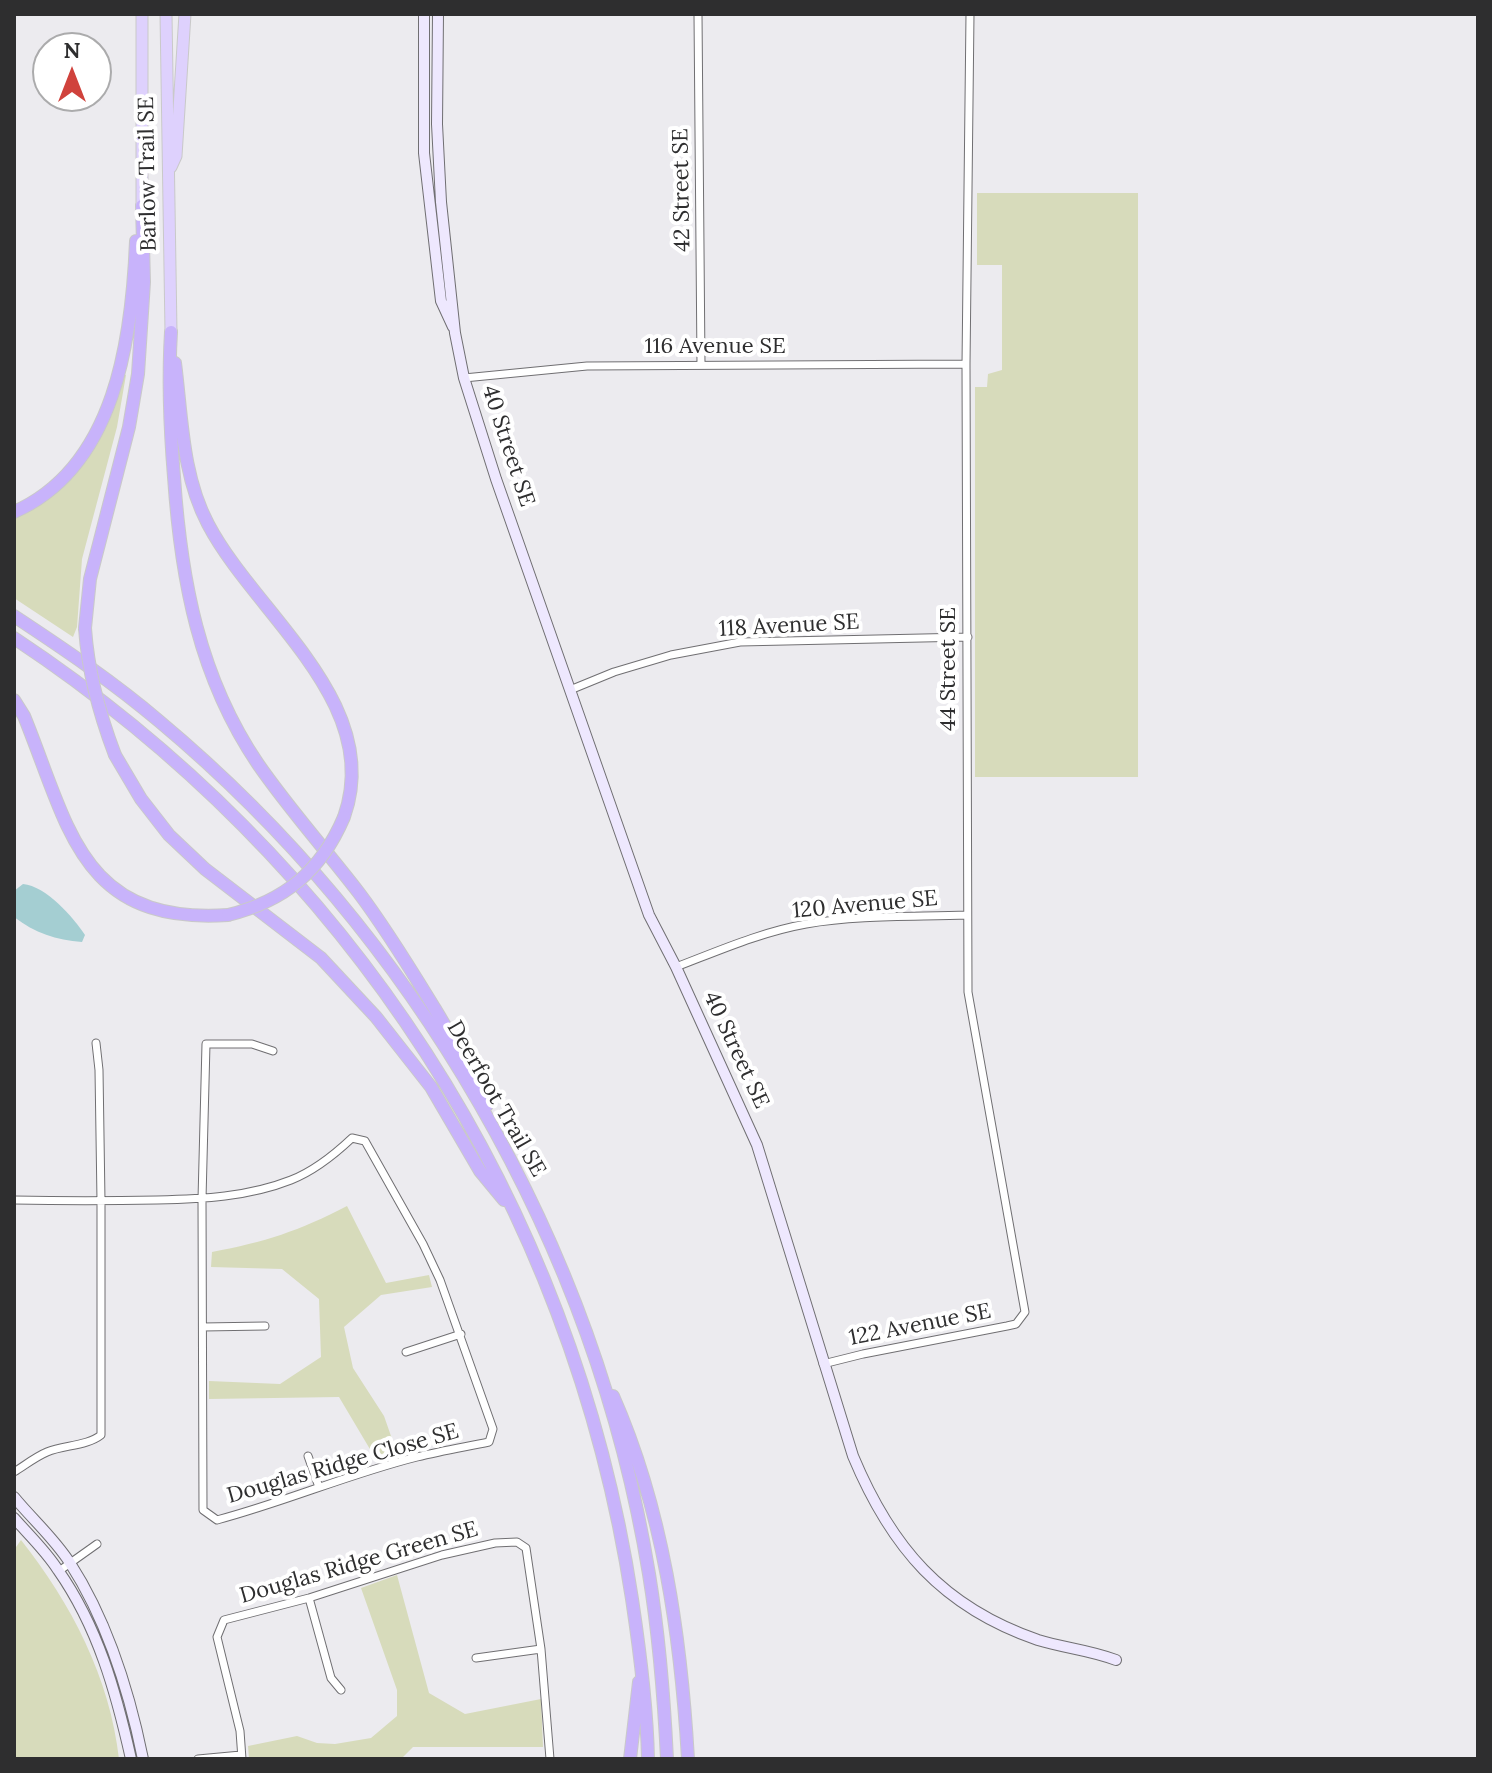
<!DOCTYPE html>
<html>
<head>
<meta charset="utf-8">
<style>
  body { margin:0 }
  #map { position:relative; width:1492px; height:1773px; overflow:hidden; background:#ecebef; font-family:Lora,serif }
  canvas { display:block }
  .frame { position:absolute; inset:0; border:16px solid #2e2e2f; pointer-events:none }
  .north { position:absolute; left:32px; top:32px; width:80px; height:80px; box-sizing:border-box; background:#fff; border:2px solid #ababac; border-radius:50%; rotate:0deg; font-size:22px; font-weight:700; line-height:32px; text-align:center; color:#2e2e2f }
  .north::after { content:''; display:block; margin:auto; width:28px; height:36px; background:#d0423c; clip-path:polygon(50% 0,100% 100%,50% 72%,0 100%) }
</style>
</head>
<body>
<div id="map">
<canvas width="1492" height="1773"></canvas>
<div class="frame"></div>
<div class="north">N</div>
</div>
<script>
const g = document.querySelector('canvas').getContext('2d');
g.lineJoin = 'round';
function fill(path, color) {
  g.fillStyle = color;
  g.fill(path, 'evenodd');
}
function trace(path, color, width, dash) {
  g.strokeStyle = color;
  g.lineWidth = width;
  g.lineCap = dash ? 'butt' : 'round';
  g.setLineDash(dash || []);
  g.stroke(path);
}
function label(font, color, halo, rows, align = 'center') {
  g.font = font + ' Lora,serif';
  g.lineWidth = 8;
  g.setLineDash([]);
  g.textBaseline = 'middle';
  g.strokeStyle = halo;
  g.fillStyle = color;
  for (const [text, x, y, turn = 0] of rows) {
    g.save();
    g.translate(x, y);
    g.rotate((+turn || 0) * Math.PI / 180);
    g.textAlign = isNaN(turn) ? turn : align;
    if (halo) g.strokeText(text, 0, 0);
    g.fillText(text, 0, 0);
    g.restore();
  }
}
fill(new Path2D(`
  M977 193H1138V777H975V387H987L988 374 1002 370V265H977Z
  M122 374 126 375 117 427 82 559 77 627 73 637 14 598V517L72 473Z
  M347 1206 386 1283 429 1275 432 1287 381 1295 344 1327 353 1368 384 1416 398 1456 377 1461 339 1397 209 1399V1381L280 1384 321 1357 319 1299 282 1269 211 1267 212 1252C265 1242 299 1231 347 1206Z
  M21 1540C71 1603 110 1678 119 1759H14V1550Z
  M397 1575 429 1693 465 1714 541 1699 543 1747H413L401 1759H249L248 1746 297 1736 317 1743 335 1744 371 1738 397 1716V1690L361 1588Z`), '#d7dbbb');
fill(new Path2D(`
  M23 884C46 886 73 917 85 935L82 942C56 940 35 933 14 917V891Z`), '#a4ced2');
const street = new Path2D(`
  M698 14 701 365
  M464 378 587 366 966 364
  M570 690 614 672 671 655 740 642 968 637
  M676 967C718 951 761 932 806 924 858 915 914 917 967 915
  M14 1200C62 1201 109 1201 157 1200 202 1199 248 1197 291 1180 314 1171 334 1155 352 1138L365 1141 423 1244 440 1280 493 1429 489 1442C465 1447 441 1451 417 1457 349 1474 285 1502 217 1520L203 1510 202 1199 206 1044H252L273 1051
  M203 1327 265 1326
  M406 1352 461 1334
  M823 1364 863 1354 1007 1326 1016 1324 1025 1312 968 992 966 364 970 14
  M308 1456 319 1487
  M14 1472C24 1466 35 1457 47 1452 64 1445 87 1446 101 1435V1201L99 1070 96 1043
  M59 1571 97 1544
  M309 1598 331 1678 341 1690
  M476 1658 541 1649
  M198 1759 241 1755
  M242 1759 240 1731 217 1637 224 1620 309 1598 442 1555 495 1543 517 1542 526 1548 541 1649 550 1759`);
const secondary = new Path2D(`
  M424 14V153L441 301 453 327
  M438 14 437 124 441 202 455 333 464 378 496 479 649 915 676 967 757 1145 853 1456C891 1547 942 1607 1038 1640 1064 1648 1090 1650 1116 1660
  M14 1497C32 1519 54 1538 70 1563 108 1622 129 1690 143 1759
  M14 1518C29 1535 46 1551 58 1570 98 1627 116 1692 131 1759`);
const primary = new Path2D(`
  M166 14 171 332
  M171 167 176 156 185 14
  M142 206V14`);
const highway = new Path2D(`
  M171 332C168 381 170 429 174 477 181 580 199 677 258 764 289 809 326 850 359 893 387 930 411 970 435 1009 454 1041 473 1071 487 1105
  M175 363C182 417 182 475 208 524 255 614 385 703 344 817
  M14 512C116 467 132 338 136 241
  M14 616C64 649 113 682 159 721 415 935 595 1244 649 1574 659 1635 664 1697 667 1759
  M85 628 90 579 129 427 138 374 144 282 142 206
  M14 638C348 859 572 1202 632 1599 640 1652 647 1705 648 1759
  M14 700 24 716C69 826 80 925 228 915
  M115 755 141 799 169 835 205 869 321 958 376 1017 431 1087 480 1171 504 1200
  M613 1396C663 1509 681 1637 688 1759
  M630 1759 639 1682`);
trace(street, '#706f72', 9);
trace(secondary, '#706f72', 12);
trace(primary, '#c9c9c9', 13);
trace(highway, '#c9c9c9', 14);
trace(street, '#fff', 7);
trace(secondary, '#eee8fe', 10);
trace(primary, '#ded1fd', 11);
trace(highway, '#c8b3fb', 12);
const highwayBridge = new Path2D(`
  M85 628C88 673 99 713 115 755
  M228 915C285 901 321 871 344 817`);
trace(highwayBridge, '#c9c9c9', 14, []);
trace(highwayBridge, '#c8b3fb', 12);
label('22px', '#2e2e2f', '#fff', [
  ["Barlow Trail SE",148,174,-91],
  ["42 Street SE",682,190,-91],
  ["116 Avenue SE",715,347],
  ["40 Street SE",508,446,72],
  ["118 Avenue SE",789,626,-3],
  ["44 Street SE",949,669,-90],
  ["120 Avenue SE",865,905,-5],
  ["40 Street SE",736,1050,65],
  ["Deerfoot Trail SE",496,1099,60],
  ["122 Avenue SE",920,1325,-11],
  ["Douglas Ridge Close SE",343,1464,-16],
  ["Douglas Ridge Green SE",359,1563,-16]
]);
</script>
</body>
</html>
